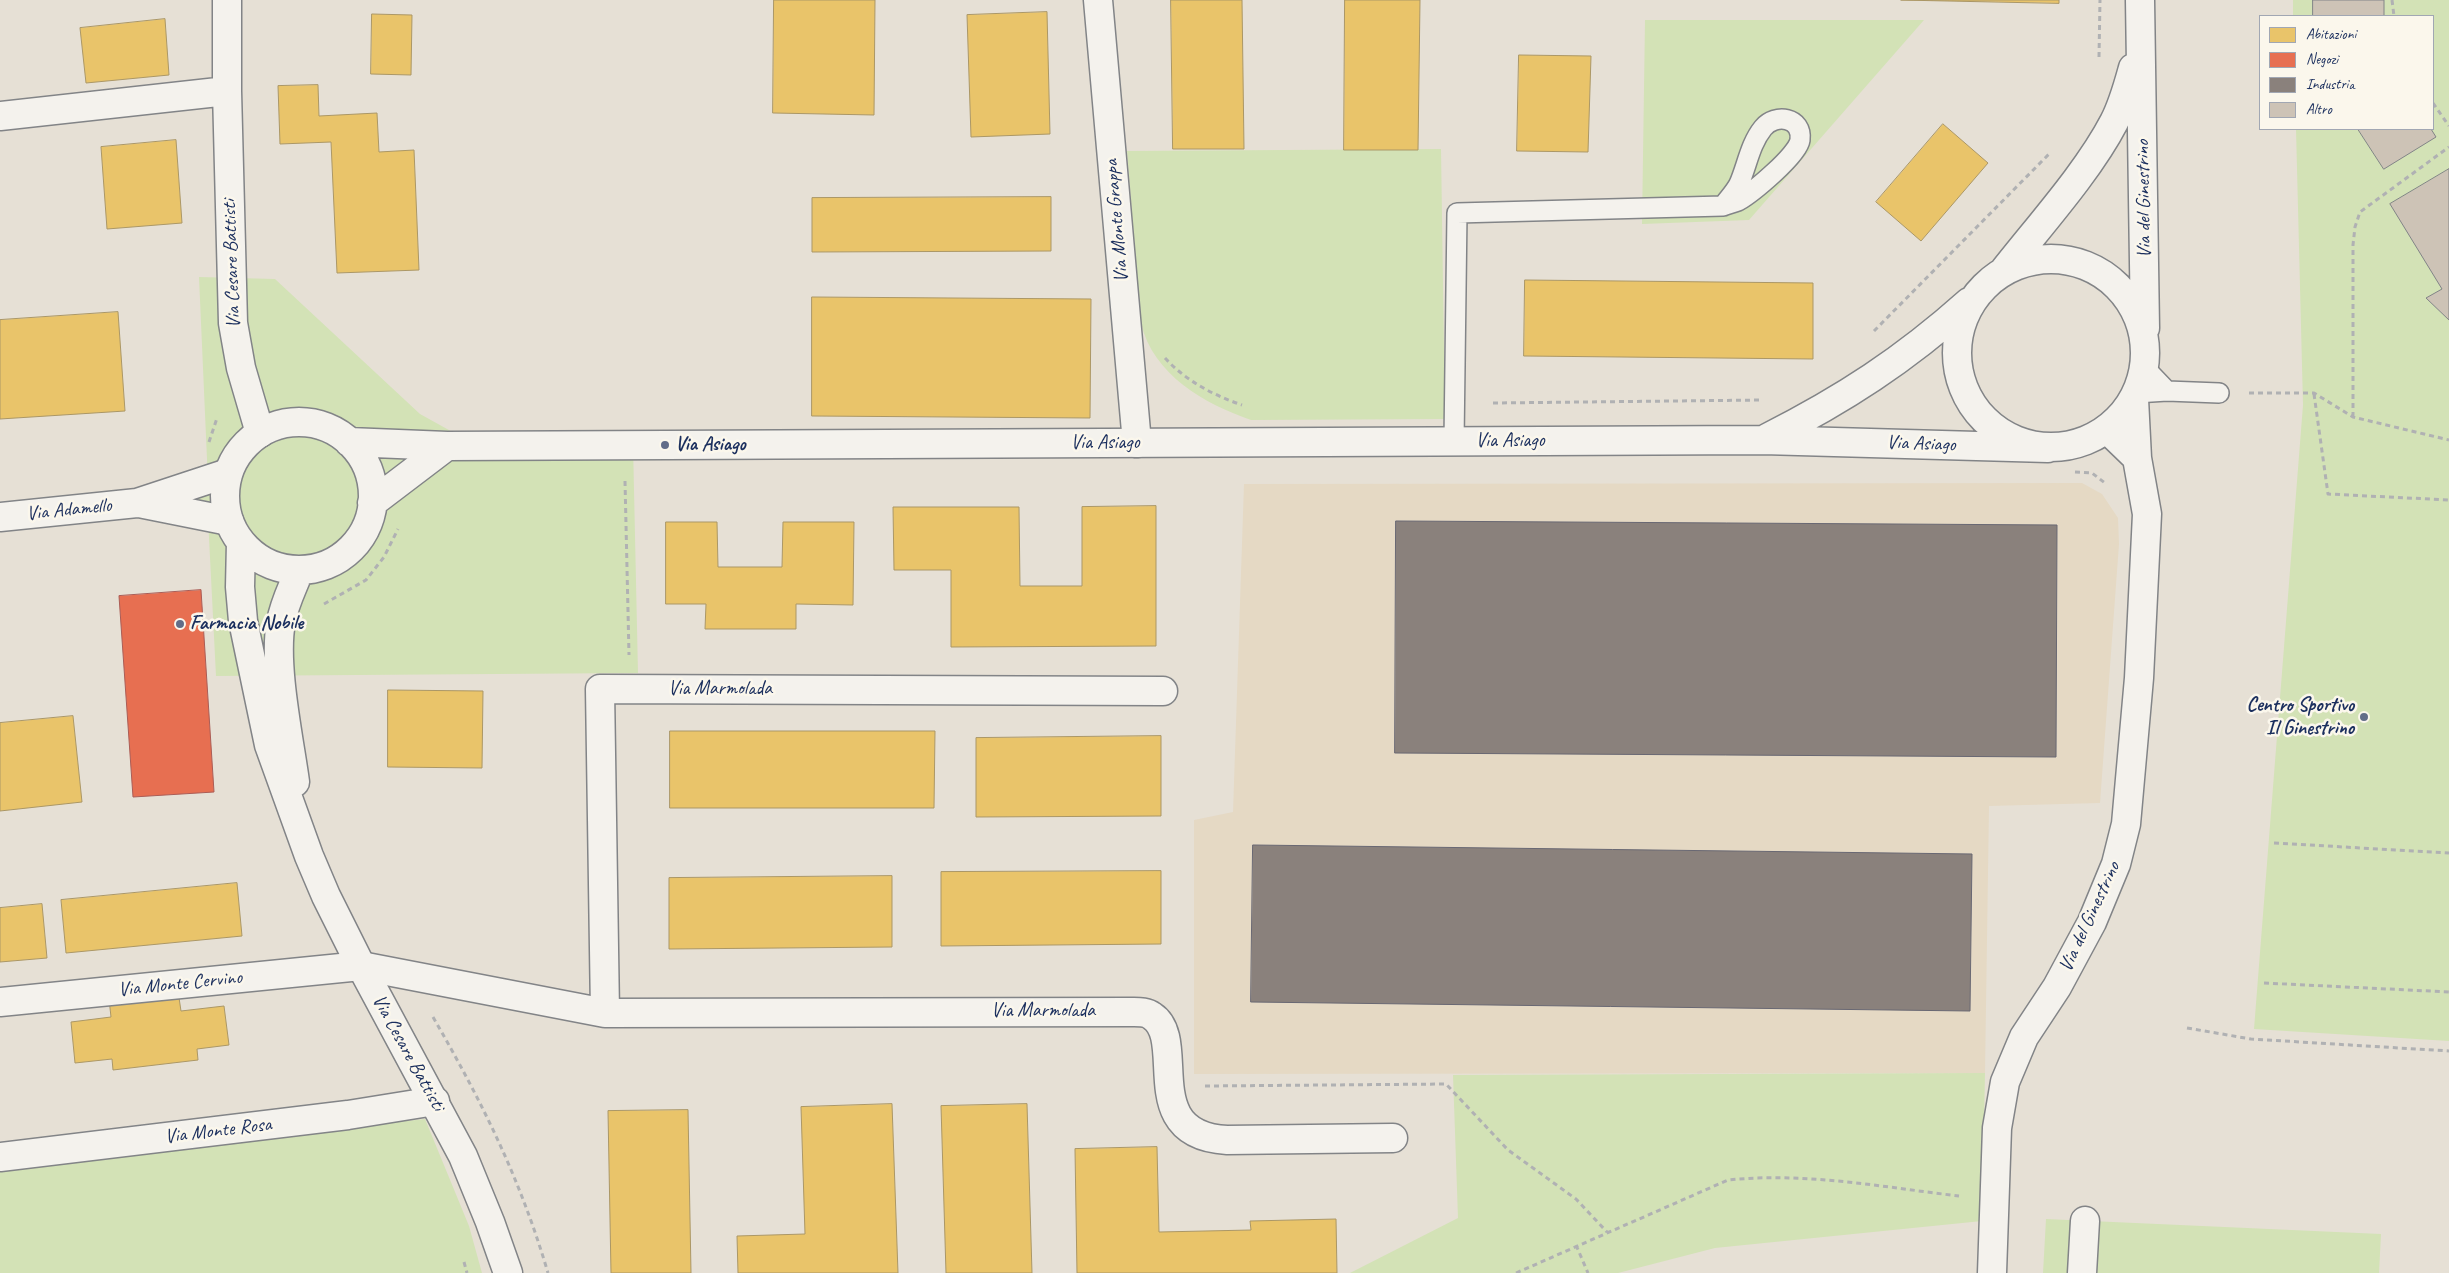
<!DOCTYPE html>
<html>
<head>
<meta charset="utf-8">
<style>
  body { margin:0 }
  #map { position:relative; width:2449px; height:1273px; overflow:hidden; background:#e6e0d5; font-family:Caveat,sans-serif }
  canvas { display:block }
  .legend { position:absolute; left:2259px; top:15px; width:175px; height:115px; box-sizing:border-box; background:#fbf7ec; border:1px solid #a1a7b3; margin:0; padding:6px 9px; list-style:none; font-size:15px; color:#1b2f5e }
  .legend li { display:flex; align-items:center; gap:10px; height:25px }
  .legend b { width:25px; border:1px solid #a1a7b3 }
</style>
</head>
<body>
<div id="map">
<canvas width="2449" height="1273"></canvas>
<ul class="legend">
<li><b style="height:14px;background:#e9c46a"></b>Abitazioni</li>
<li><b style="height:14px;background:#e76f51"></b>Negozi</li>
<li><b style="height:14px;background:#8a817c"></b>Industria</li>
<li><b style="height:14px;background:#cdc3b6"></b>Altro</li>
</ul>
</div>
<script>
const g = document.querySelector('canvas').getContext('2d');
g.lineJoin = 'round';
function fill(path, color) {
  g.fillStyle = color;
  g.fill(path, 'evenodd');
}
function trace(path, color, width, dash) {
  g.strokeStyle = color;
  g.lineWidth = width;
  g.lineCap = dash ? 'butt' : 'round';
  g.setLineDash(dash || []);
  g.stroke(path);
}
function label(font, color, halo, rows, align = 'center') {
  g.font = font + ' Caveat,sans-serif';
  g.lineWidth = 5;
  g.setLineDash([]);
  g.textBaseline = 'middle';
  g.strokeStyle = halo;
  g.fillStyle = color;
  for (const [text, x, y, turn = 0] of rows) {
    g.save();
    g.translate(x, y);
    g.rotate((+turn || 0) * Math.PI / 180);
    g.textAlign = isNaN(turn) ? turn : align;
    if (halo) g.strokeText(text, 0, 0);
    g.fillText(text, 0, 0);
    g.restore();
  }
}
fill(new Path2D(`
  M2082 483 2102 494 2118 518 2119 544 2100 803 1989 806 1985 1073 1194 1074V820L1233 812 1244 484Z`), '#e5d9c4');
fill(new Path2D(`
  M2293 0H2449V1041L2254 1029 2303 405 2296 129H2433V16H2293Z
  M1645 20H1924L1749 220 1642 224Z
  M1441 149 1445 419 1251 420C1205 404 1153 375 1141 323 1137 304 1138 282 1136 262 1133 225 1130 188 1127 151Z
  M199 277 275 279 420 414 476 445 633 444 638 673 216 676 208 518 139 503 208 482Z
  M1985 1073 1982 1221 1715 1248 1618 1273H1350L1458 1218 1453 1075Z
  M425 1119 469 1226 482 1273H0V1164Z
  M2046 1219 2381 1234 2379 1273H2043Z`), '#d3e2b6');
const homes = new Path2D(`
  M774 0H875L874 115 773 113Z
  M1171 0H1242L1244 149H1173Z
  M1345 0H1420L1418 150H1344Z
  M1901 0H2059V3Z
  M1047 12 1050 134 971 137 967 15Z
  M372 14 412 15 411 75 371 74Z
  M165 19 169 75 86 83 80 28Z
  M1519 55 1591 56 1588 152 1517 151Z
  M318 85 319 116 377 113 379 152 414 150 419 270 337 273 331 142 280 144 278 86Z
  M1943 124 1988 163 1921 241 1876 202Z
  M176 140 182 223 107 229 101 147Z
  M1051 197V251L812 252V198Z
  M1525 280 1813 283V359L1524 356Z
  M812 297 1091 299 1090 418 812 416Z
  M118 312 125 411 0 419V320Z
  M1156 506V646L951 647V570H894L893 507H1019L1020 586H1082V507Z
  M666 522H717L718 567H782L783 522H854L853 605 796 604V629H705L706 604H666Z
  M388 690 483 691 482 768 388 767Z
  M73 716 82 802 0 811V723Z
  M670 731H935L934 808H670Z
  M1161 736V816L976 817V738Z
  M1161 871V944L941 946V872Z
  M892 876V947L669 949V878Z
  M237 883 242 936 66 953 61 900Z
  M42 904 47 958 0 962V908Z
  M178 991 181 1011 224 1006 229 1045 197 1049 198 1060 113 1070 112 1059 75 1063 71 1022 111 1017 109 999Z
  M892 1104 898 1273H738L737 1236 805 1234 801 1107Z
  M1027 1104 1032 1273H946L941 1106Z
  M688 1110 691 1273H611L608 1111Z
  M1157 1147 1159 1232 1251 1230 1250 1221 1336 1219 1337 1273H1077L1075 1149Z`);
fill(homes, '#e9c46a');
trace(homes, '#ab9766', 1);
const shops = new Path2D(`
  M201 590 214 792 133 797 119 596Z`);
fill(shops, '#e76f51');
trace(shops, '#aa5c55', 1);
const industry = new Path2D(`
  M1396 521 2057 525 2056 757 1395 753Z
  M1253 845 1972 854 1970 1011 1251 1002Z`);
fill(industry, '#8a817c');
trace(industry, '#696873', 1);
const building = new Path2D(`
  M2313 0H2384V16H2313Z
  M2358 129H2431L2436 137 2384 169Z
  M2449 169V320L2426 298 2442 289 2390 204Z`);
fill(building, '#cdc3b6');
trace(building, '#828487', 1);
const service = new Path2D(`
  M2144 367 2167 391
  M2136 393 2167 391 2219 393
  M1454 441 1457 213 1723 206C1728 204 1733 203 1738 201 1752 193 1798 155 1800 140 1803 117 1775 113 1763 128 1750 144 1747 166 1739 184 1735 192 1728 199 1723 206`);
const pedestrian = new Path2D(`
  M2082 1273 2085 1221`);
const minor = new Path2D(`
  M227 0V91L233 323 241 368 260 433
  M1098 0 1137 443
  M0 116 227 91
  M2108 430 2137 458
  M139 503 229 521
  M0 517 137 503 228 473
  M0 1002 361 966 605 1013 1134 1012C1140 1012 1147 1012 1152 1016 1189 1040 1136 1135 1227 1140L1393 1138
  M605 1013 600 689 1163 691
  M0 1157 348 1115 435 1101
  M1992 1273 1997 1128 2005 1082 2024 1037 2057 987 2092 922 2116 864 2126 824 2139 678 2147 514 2137 458 2134 399`);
const tertiary = new Path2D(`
  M2140 0 2145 328
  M1957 353a94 94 0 1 1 188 0a94 94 0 1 1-188 0Z
  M2003 272C2039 226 2088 172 2114 122 2123 105 2128 86 2133 68
  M225 496a74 74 0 1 1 148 0a74 74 0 1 1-148 0Z
  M1767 438C1844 399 1904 360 1969 302
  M349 442 447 446 1763 440 2048 448
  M372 503 447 446
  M241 542 240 587 243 621 269 745 309 856 326 896 361 966 463 1156 490 1222 508 1273
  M295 782C289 738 273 664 281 622 284 604 293 587 299 571`);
trace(service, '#828487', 22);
trace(pedestrian, '#828487', 31);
trace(minor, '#828487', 31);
trace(tertiary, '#828487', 31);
trace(new Path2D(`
  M2392 0 2394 16
  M2099 57 2100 0
  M2433 103 2449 126
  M1874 331 2051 152
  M1165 358C1186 381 1213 395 1242 405
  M2249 393H2314L2353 417 2449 440
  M2314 394 2328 494 2449 500
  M1493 403 1762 400
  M2353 417V245L2355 227 2360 212 2449 147
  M209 442 217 418
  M2075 472 2092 473 2105 483
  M625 481 629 655
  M324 604 366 580 384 557 398 529
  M2274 843 2449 853
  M2264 983 2449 992
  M433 1017C482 1102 520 1178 548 1273
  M2187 1028 2251 1039 2449 1051
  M1205 1086 1446 1084 1508 1150 1576 1199 1607 1232
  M1576 1245 1588 1273
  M464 1262 467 1273
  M1516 1273 1728 1180C1805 1172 1882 1187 1959 1196`), '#b0b1b3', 3, [5, 4]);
trace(service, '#f4f2ed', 19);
trace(pedestrian, '#f4f2ed', 28);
trace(minor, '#f4f2ed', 28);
trace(tertiary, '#f4f2ed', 28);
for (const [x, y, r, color] of [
  [665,445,5,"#626d88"],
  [180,624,5,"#626d88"],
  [2364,717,5,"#626d88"]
]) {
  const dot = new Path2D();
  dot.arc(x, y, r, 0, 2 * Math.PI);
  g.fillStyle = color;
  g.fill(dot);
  trace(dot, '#fbf7ec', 2);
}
label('20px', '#1b2f5e', '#fbf7ec', [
  ["Via del Ginestrino",2144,199,-91],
  ["Via Monte Grappa",1117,221,-95],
  ["Via Cesare Battisti",232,264,-92],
  ["Via Asiago",1510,441],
  ["Via Asiago",1105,443],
  ["Via Asiago",1921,444,2],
  ["Via Adamello",69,510,-6],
  ["Via Marmolada",720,689],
  ["Via del Ginestrino",2090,917,-65],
  ["Via Monte Cervino",180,984,-6],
  ["Via Marmolada",1043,1011],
  ["Via Cesare Battisti",408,1053,61],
  ["Via Monte Rosa",218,1131,-7]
]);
label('bold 20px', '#1b2f5e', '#fbf7ec', [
  ["Via Asiago",675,445],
  ["Farmacia Nobile",190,624],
  ["Centro Sportivo",2354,706,"right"],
  ["Il Ginestrino",2354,729,"right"]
], 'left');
</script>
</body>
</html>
